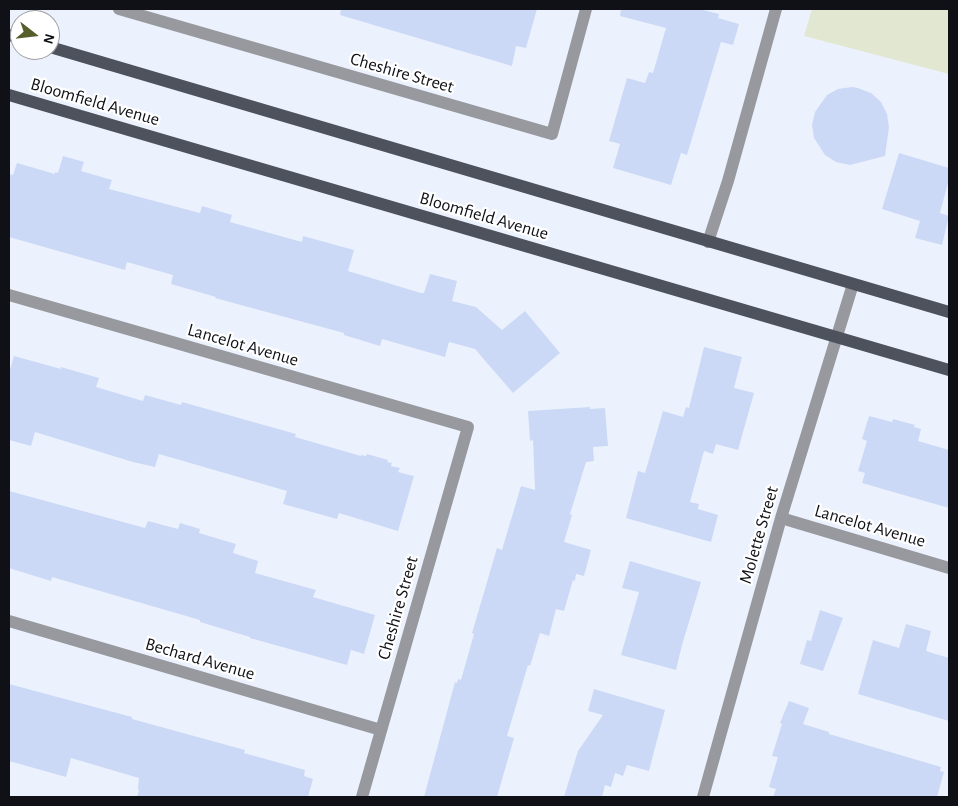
<!DOCTYPE html>
<html>
<head>
<meta charset="utf-8">
<style>
  body { margin:0 }
  #map { position:relative; width:958px; height:806px; overflow:hidden; background:#ecf2fd; font-family:"Alegreya Sans",sans-serif }
  canvas { display:block }
  .frame { position:absolute; inset:0; border:10px solid #0f1116; pointer-events:none }
  .north { position:absolute; left:10px; top:10px; width:50px; height:50px; box-sizing:border-box; background:#fff; border:1px solid #9fa0a2; border-radius:50%; rotate:106deg; font-size:14px; font-weight:700; line-height:20px; text-align:center; color:#0f1116 }
  .north::after { content:''; display:block; margin:auto; width:18px; height:22px; background:#565e2c; clip-path:polygon(50% 0,100% 100%,50% 72%,0 100%) }
</style>
</head>
<body>
<div id="map">
<canvas width="958" height="806"></canvas>
<div class="frame"></div>
<div class="north">N</div>
</div>
<script>
const g = document.querySelector('canvas').getContext('2d');
g.lineJoin = 'round';
function fill(path, color) {
  g.fillStyle = color;
  g.fill(path, 'evenodd');
}
function trace(path, color, width, dash) {
  g.strokeStyle = color;
  g.lineWidth = width;
  g.lineCap = dash ? 'butt' : 'round';
  g.setLineDash(dash || []);
  g.stroke(path);
}
function label(font, color, halo, rows, align = 'center') {
  g.font = font + ' "Alegreya Sans",sans-serif';
  g.lineWidth = 4.5;
  g.setLineDash([]);
  g.textBaseline = 'middle';
  g.strokeStyle = halo;
  g.fillStyle = color;
  for (const [text, x, y, turn = 0] of rows) {
    g.save();
    g.translate(x, y);
    g.rotate((+turn || 0) * Math.PI / 180);
    g.textAlign = isNaN(turn) ? turn : align;
    if (halo) g.strokeText(text, 0, 0);
    g.fillText(text, 0, 0);
    g.restore();
  }
}
fill(new Path2D(`
  M812 9H949V74L804 36Z`), '#e2e7d1');
fill(new Path2D(`
  M341 9H537L526 48 516 46 512 66 340 15Z
  M621 9H699L719 14 718 18 739 24 733 45 721 42 687 155 681 153 671 185 613 168 620 144 609 141 627 78 645 83 649 72 653 73 666 28 620 16Z
  M852 87 858 88 871 93 881 102 887 114 889 127 885 156 850 165 836 162 825 155 814 138 812 125 815 112 827 95 838 89Z
  M899 153 949 168V179L940 213 949 216 942 245 915 238 920 221 882 209Z
  M63 156 84 162 81 171 112 180 109 189 200 213 202 206 232 215 230 222 302 242 303 236 354 250 348 271 421 293H424L430 274 457 281 452 301 476 307 502 330 525 311 560 353 513 393 475 349 449 342 445 357 382 339 380 346 344 335V333L215 298 216 297 171 284 173 275 127 262 125 270 9 237V174L13 175 17 163 55 174V172L58 173Z
  M704 347 742 357 734 388 754 393 738 450 716 444 713 454 704 451 690 502 699 504 698 509 718 515 711 542 626 518 638 471 645 473 663 411 683 417 686 407 689 408Z
  M14 356 61 369V367L99 378 96 387 143 401 145 395 181 405 182 402 296 434 295 437 361 456V455L366 456 367 454 388 460 387 462 392 463 391 466 400 468 398 472 414 476 398 531 339 513 337 519 283 504 287 491 159 454 155 467 133 462 35 432 31 446 9 440V373Z
  M590 407V409L605 408 608 446 593 447 594 461 586 462 570 514 572 515 564 542 591 550 584 576 576 574 575 581 573 580 564 611 556 609 549 636 540 633 530 666 528 665 507 736 514 738 497 797H424L455 682 457 683 458 679 461 680 474 634 472 633 497 548 502 550 521 486 535 490 533 440 530 441 528 411Z
  M869 416 892 422 893 419 915 425 914 427 921 429 918 441 949 450V508L862 483 865 473 858 471 867 441 862 439Z
  M9 491 145 528 148 521 178 529 180 523 200 529 199 533 236 544 233 553 258 561 255 573 316 590 313 597 375 615 364 654 351 650 347 665 250 638V637L200 622V620L52 577 51 581 9 568Z
  M630 561 701 582 682 645 676 670 621 655 639 592 622 588Z
  M820 610 843 618 823 671 800 664 807 640 811 641Z
  M906 624 931 631 926 651 949 658V721L858 694 873 640 899 648Z
  M9 684 132 717V719L245 750 244 753 305 770 304 776 313 779 308 797H137L139 790 138 789 139 778 71 758 66 777 9 761Z
  M594 689 665 710 656 744 649 771 627 765 623 776 615 773 611 787 605 785 602 797H564L578 751 603 715 588 711Z
  M789 701 809 708 803 724 829 732V734L941 767 940 771 944 772 937 797H773L776 789 769 787 778 757 772 756 782 724 780 723Z`), '#cbd9f6');
trace(new Path2D(`
  M119 9 552 134 586 9
  M708 242 728 181 776 9
  M9 295 468 427 362 797
  M781 518 949 568
  M9 621 381 730
  M703 797 781 518 853 284`), '#97999f', 12);
trace(new Path2D(`
  M9 35 20 38
  M50 47 949 312
  M9 95 949 370`), '#4e525c', 12);
label('18px', '#0f1116', '#fff', [
  ["Cheshire Street",402,73,16],
  ["Bloomfield Avenue",95,102,16],
  ["Bloomfield Avenue",484,216,16],
  ["Lancelot Avenue",243,345,16],
  ["Lancelot Avenue",870,526,16],
  ["Molette Street",759,535,-74],
  ["Cheshire Street",398,608,-74],
  ["Bechard Avenue",200,659,16]
]);
</script>
</body>
</html>
